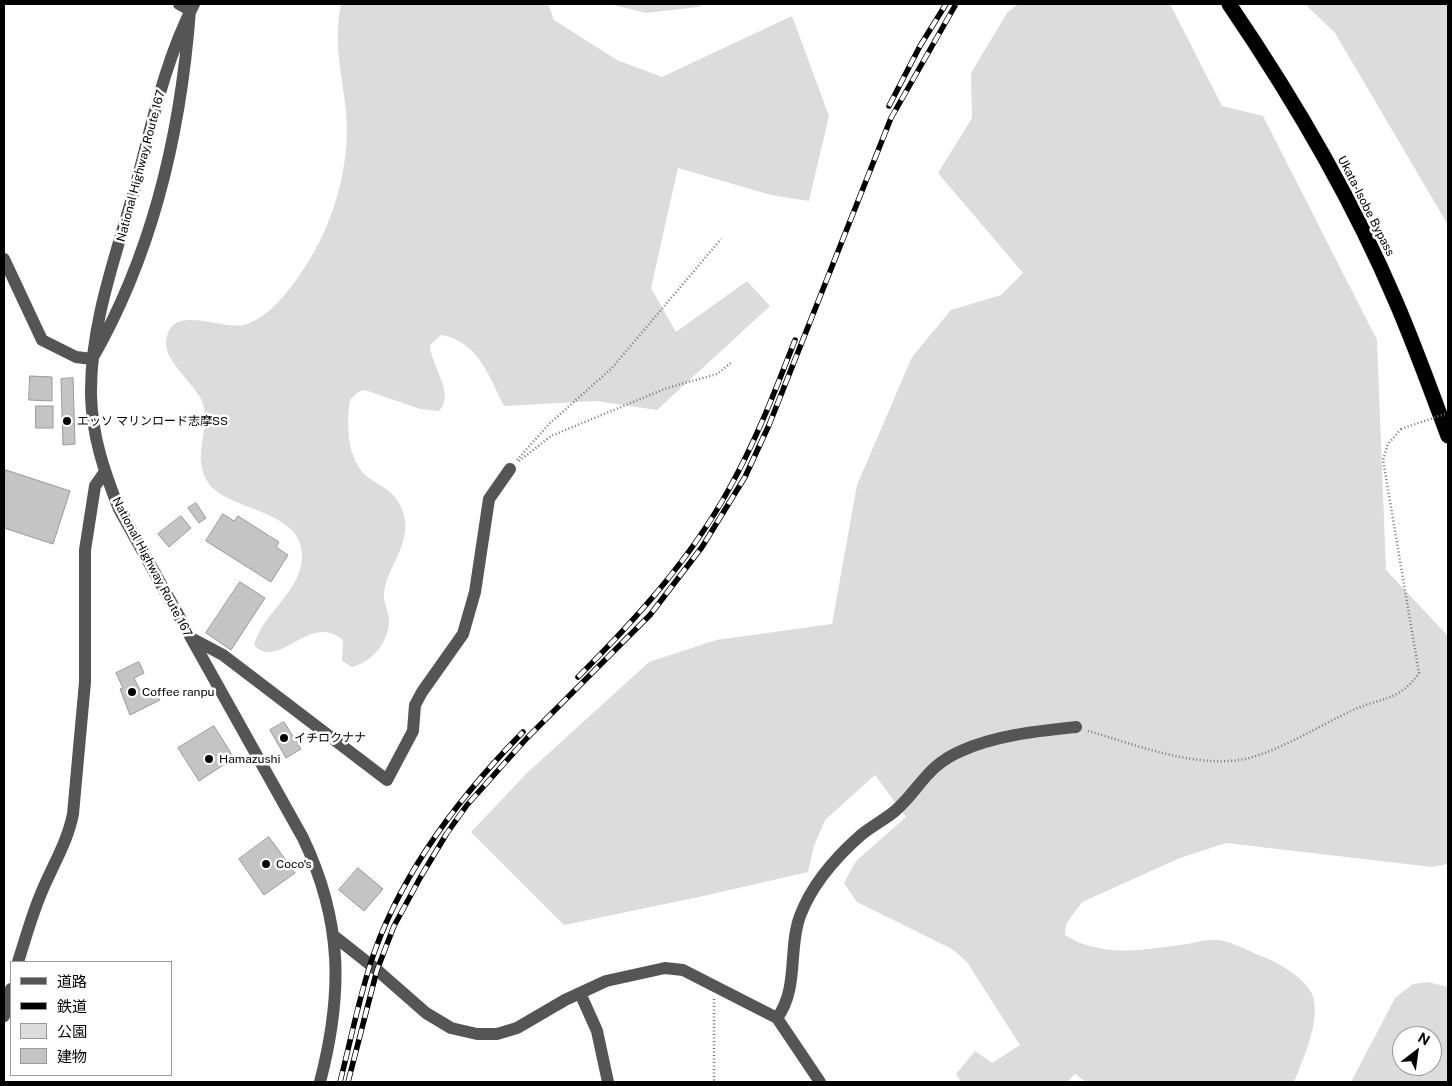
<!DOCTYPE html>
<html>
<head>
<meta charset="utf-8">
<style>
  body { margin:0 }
  #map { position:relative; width:1452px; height:1086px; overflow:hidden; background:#fff; font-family:"Public Sans","Noto Sans JP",sans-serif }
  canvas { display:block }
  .frame { position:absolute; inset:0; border:5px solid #000; pointer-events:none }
  .legend { position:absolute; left:10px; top:961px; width:162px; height:115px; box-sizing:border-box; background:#fff; border:1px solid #999; margin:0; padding:6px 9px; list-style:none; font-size:15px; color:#000 }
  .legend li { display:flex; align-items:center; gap:10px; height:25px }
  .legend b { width:25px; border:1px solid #999 }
  .north { position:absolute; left:1392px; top:1026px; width:50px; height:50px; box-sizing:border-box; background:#fff; border:1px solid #999; border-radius:50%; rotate:30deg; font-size:14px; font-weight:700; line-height:20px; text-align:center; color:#000 }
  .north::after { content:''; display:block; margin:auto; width:18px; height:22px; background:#000; clip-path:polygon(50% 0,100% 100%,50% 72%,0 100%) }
</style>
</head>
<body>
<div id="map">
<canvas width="1452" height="1086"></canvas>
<div class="frame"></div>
<ul class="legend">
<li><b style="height:6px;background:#555"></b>道路</li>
<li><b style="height:6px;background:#000"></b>鉄道</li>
<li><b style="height:14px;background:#dcdcdc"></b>公園</li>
<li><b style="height:14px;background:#c4c4c4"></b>建物</li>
</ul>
<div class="north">N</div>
</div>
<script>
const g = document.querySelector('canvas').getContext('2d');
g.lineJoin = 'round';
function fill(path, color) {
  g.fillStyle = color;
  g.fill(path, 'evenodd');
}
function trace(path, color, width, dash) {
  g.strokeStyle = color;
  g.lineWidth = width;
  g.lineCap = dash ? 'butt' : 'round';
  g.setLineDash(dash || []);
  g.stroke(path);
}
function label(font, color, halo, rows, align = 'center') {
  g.font = font + ' "Public Sans","Noto Sans JP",sans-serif';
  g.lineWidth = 5;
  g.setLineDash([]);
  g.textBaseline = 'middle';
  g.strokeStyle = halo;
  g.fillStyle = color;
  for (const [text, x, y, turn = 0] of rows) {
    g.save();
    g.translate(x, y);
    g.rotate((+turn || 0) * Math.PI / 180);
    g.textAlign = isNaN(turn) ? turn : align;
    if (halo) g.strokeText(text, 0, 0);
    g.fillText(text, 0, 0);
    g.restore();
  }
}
fill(new Path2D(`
  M341 4H548L554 20 617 60 662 77 792 16 829 116 809 201 771 195 678 168 651 288 676 332 747 281 770 306 657 410 596 401 504 406C488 375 479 342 441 335L430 345C430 364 456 394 439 411L420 409 365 390 358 392 350 400C346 424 347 463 369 478 383 488 395 491 402 509 415 542 387 565 384 593 383 601 388 610 389 619 390 640 373 662 352 667L342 661 343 640C309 611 279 672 254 645 263 612 303 591 302 554 301 510 230 511 209 484 189 456 214 425 201 399 192 382 166 361 166 344 168 299 224 333 247 324 271 315 289 291 303 270 333 226 351 166 346 111 342 72 333 44 341 4Z
  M610 4H704L698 7 646 13Z
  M1018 4H1170L1222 106 1263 116 1377 340 1386 570 1448 636V864L1432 867 1226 843 1180 858 1082 902 1066 924 1065 935C1103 959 1146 949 1188 944 1197 942 1209 939 1218 940 1231 941 1248 951 1261 956 1276 961 1305 978 1312 994 1322 1018 1303 1060 1294 1082H1086L1075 1074 1067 1082H961L956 1074 975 1051 992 1063 1020 1045 967 962 952 949 857 902 844 883 856 861 906 817 875 775 825 820 814 846 808 872 699 897 564 925 471 832 527 773 649 662 716 640 832 624 857 485 912 357 951 310 1001 295 1023 273 938 173 972 118 971 73 1007 13Z
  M1305 4H1448V225L1335 33Z
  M1428 982 1448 987V1082H1351L1395 998 1413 984ZM1402 1036H1432V1066H1402Z`), '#dcdcdc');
const building = new Path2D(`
  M30 376 52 377V401L29 400Z
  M73 378 75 444 63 445 61 379Z
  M36 406H53V428H36Z
  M6 470 70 491 53 544 4 528V479Z
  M196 503 206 518 199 523 188 508Z
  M223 514 234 521 238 516 279 542 276 547 288 555 271 582 206 541Z
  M181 516 191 528 169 547 158 534Z
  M240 582 265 598 231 650 206 633Z
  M139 662 144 673 134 678 142 694 154 688 160 700 130 715 120 689 123 688 116 673Z
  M284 722 301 749 286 758 270 730Z
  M214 726 234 758 199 781 178 748Z
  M269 837 295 873 264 895 239 859Z
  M358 868 383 889 364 911 339 890Z`);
fill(building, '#c4c4c4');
trace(building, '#999', 1);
const highway = new Path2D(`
  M1229 4C1293 98 1351 196 1396 302 1415 346 1431 391 1448 436`);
trace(highway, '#dbdbdb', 16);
trace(new Path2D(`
  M517 460 549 424 611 369 721 239
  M519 461 551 436 667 388 717 374 732 362
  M1088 731C1138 745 1207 774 1259 755 1291 744 1321 725 1351 711 1380 697 1399 702 1419 673L1383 460 1388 444 1401 429
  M714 999V1082`), '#777', 2.5, [1, 2.5]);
trace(new Path2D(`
  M194 4C165 60 152 124 136 184 117 253 90 323 91 395 92 436 104 471 119 509L303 838C343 922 343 994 320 1082
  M4 259 42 340 76 357 92 359C153 253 181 132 190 10L179 4
  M191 638 223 655 387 780 413 731 415 705 422 692 463 634 475 592 489 499 510 469
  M334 936 377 970 426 1013 451 1028 477 1034H497L517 1028 565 1000 606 981 665 968 683 970 777 1018 820 1082
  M18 962C25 940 31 918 40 896 51 868 67 844 73 814L85 682V550L95 486 104 473
  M580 993 597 1031 608 1082
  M4 1016 11 989
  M777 1018C799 989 788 948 800 916 812 884 836 857 861 835 872 826 884 820 895 811 920 789 926 766 961 751 996 735 1038 731 1076 727`), '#555', 12);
trace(highway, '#000', 15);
const rail = new Path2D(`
  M889 106 920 46 946 4
  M578 677C635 620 690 560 729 489 756 441 775 391 795 340
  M340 1082C350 1043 358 1003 370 965 398 877 459 797 523 732
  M348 1082 377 970 394 926 420 878 447 833 467 805 527 738 650 615 702 547 745 477 769 425 891 118 956 4`);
trace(rail, '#000', 5.5);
trace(rail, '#fff', 4, [11]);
trace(new Path2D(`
  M1401 429 1448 413`), '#777', 2.5, [1, 2.5]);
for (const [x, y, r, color] of [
  [67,421,5,"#000"],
  [132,692,5,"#000"],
  [284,738,5,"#000"],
  [209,759,5,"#000"],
  [266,864,5,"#000"]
]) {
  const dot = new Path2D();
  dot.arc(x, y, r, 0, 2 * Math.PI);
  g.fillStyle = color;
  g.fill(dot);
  trace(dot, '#fff', 2);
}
label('12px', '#000', '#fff', [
  ["National Highway Route 167",141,166,-75],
  ["Ukata-Isobe Bypass",1366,206,63],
  ["National Highway Route 167",152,567,62]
]);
label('12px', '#000', '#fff', [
  ["エッソ マリンロード志摩SS",77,421],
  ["Coffee ranpu",142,692],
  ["イチロクナナ",294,738],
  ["Hamazushi",219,759],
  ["Coco's",276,864]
], 'left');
</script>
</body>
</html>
